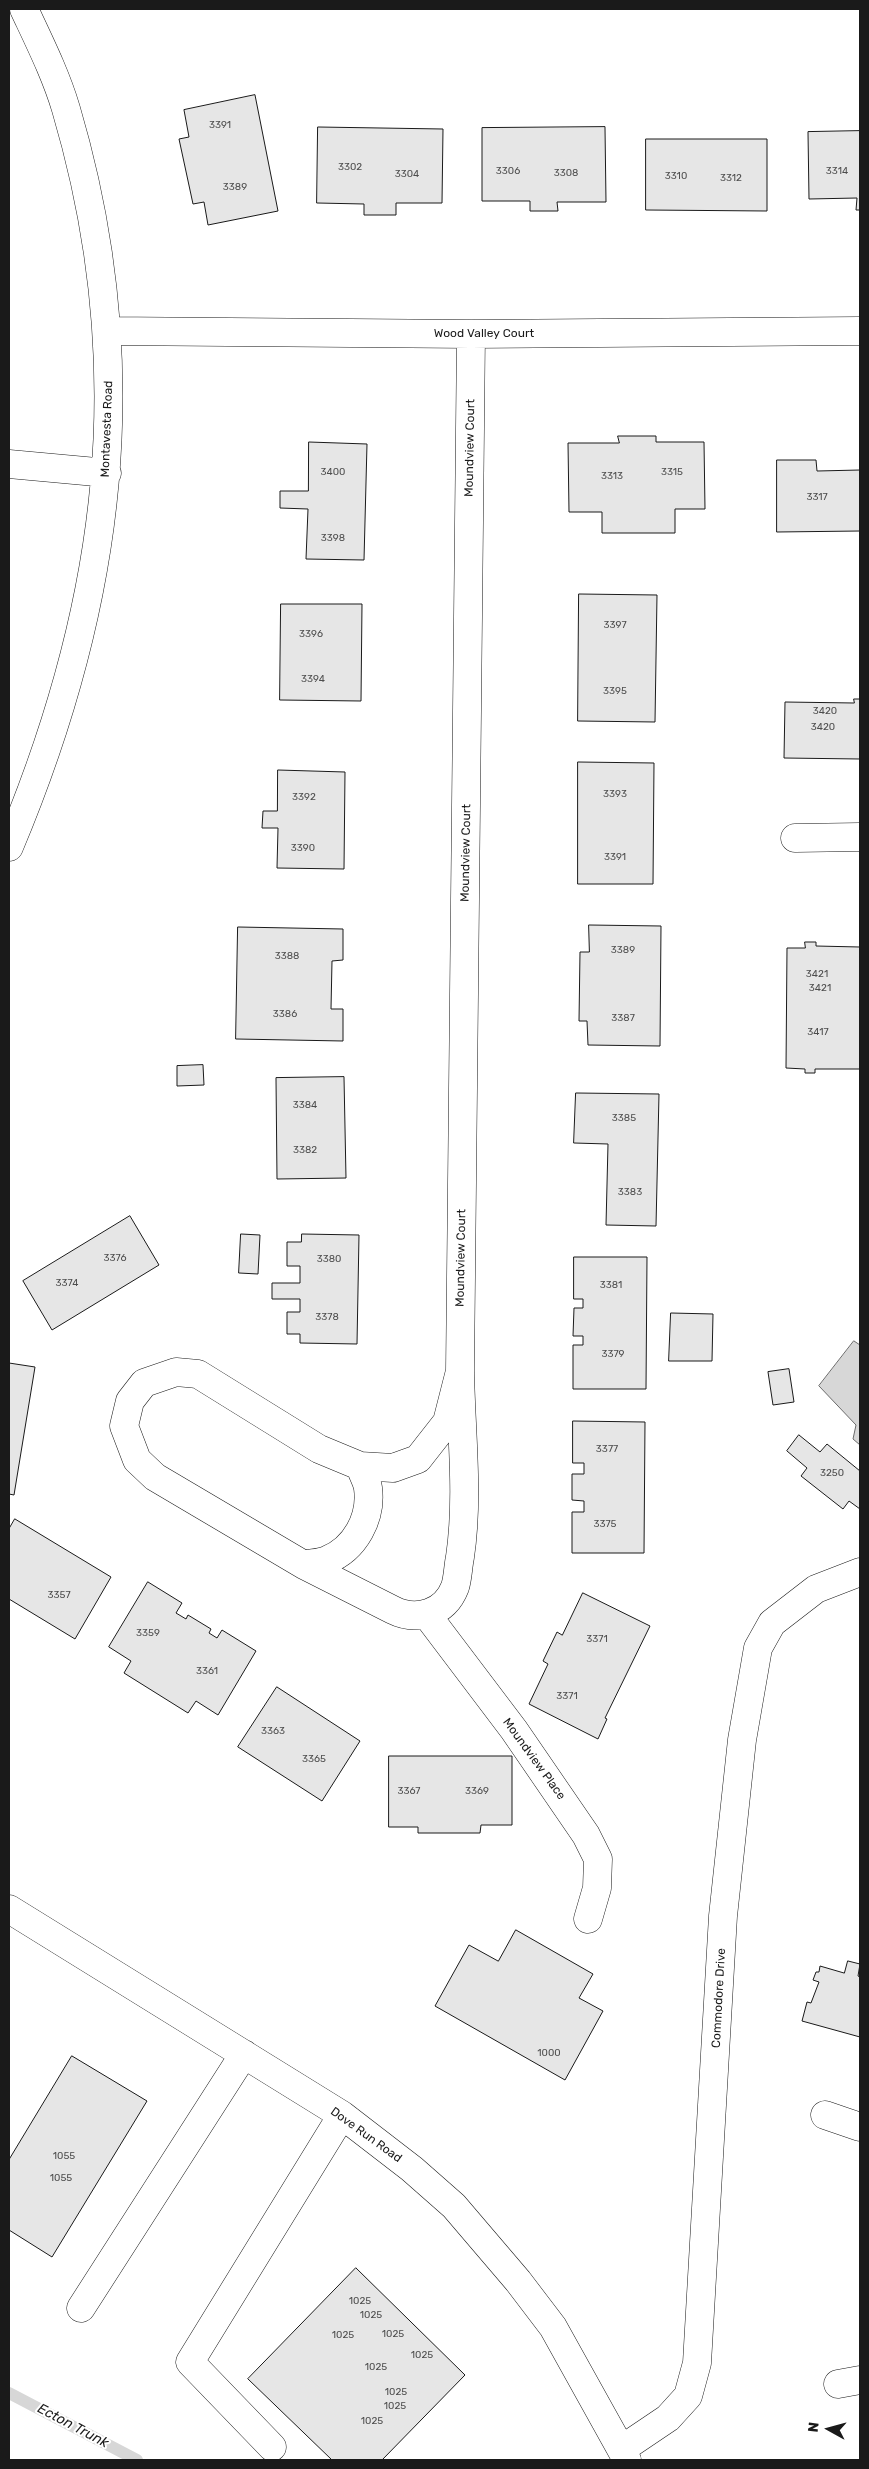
<!DOCTYPE html>
<html>
<head>
<meta charset="utf-8">
<style>
  body { margin:0 }
  #map { position:relative; width:869px; height:2469px; overflow:hidden; background:#fff; font-family:Rubik,sans-serif }
  canvas { display:block }
  .frame { position:absolute; inset:0; border:10px solid #1a1a1a; pointer-events:none }
  .north { position:absolute; left:804px; top:2404px; width:50px; height:50px; -webkit-text-stroke:4px #fff; paint-order:stroke; rotate:277deg; font-size:14px; font-weight:700; line-height:20px; text-align:center; color:#1a1a1a }
  .north::after { content:''; display:block; margin:auto; width:18px; height:22px; background:#1a1a1a; clip-path:polygon(50% 0,100% 100%,50% 72%,0 100%) }
</style>
</head>
<body>
<div id="map">
<canvas width="869" height="2469"></canvas>
<div class="frame"></div>
<div class="north">N</div>
</div>
<script>
const g = document.querySelector('canvas').getContext('2d');
g.lineJoin = 'round';
function fill(path, color) {
  g.fillStyle = color;
  g.fill(path, 'evenodd');
}
function trace(path, color, width, dash) {
  g.strokeStyle = color;
  g.lineWidth = width;
  g.lineCap = dash ? 'butt' : 'round';
  g.setLineDash(dash || []);
  g.stroke(path);
}
function label(font, color, halo, rows, align = 'center') {
  g.font = font + ' Rubik,sans-serif';
  g.lineWidth = 4;
  g.setLineDash([]);
  g.textBaseline = 'middle';
  g.strokeStyle = halo;
  g.fillStyle = color;
  for (const [text, x, y, turn = 0] of rows) {
    g.save();
    g.translate(x, y);
    g.rotate((+turn || 0) * Math.PI / 180);
    g.textAlign = isNaN(turn) ? turn : align;
    if (halo) g.strokeText(text, 0, 0);
    g.fillText(text, 0, 0);
    g.restore();
  }
}
const water = new Path2D(`
  M854 1341 860 1345V1445L853 1439 856 1425 819 1386Z`);
fill(water, '#d7d7d7');
trace(water, '#6a6a6a', 1);
trace(new Path2D(`
  M9 2393 137 2460`), '#d7d7d7', 12);
const building = new Path2D(`
  M255 95 278 211 208 225 204 202 193 204 179 139 189 137 184 110Z
  M318 127 443 129 442 203H396V215H364V204L317 203Z
  M605 127 606 202H557L558 211H530V201H482V128Z
  M860 131V210H856L857 198 809 199 808 132Z
  M646 139H767V211L646 210Z
  M618 436H656V442H704L705 509H675V533H602V512H569L568 443H619Z
  M309 442 367 444 364 560 306 559 308 509 280 508V491H308Z
  M777 460H816L817 471 860 470V531L777 532Z
  M579 594 657 595 655 722 578 721Z
  M281 604H362L361 701 280 700Z
  M854 699H860V759L784 758 785 702 854 703Z
  M578 762 654 763 653 884H578Z
  M278 770 345 772 344 869 277 868 278 828H262L263 811H277Z
  M589 925 661 926 660 1046 588 1045 587 1021H579L580 952H589Z
  M238 927 343 929V960L332 961 331 1009H343V1041L236 1039Z
  M805 942H816V946L860 947V1069H815V1073H805V1069L786 1068 787 948H805Z
  M203 1065 204 1085 177 1086V1066Z
  M344 1077 346 1178 277 1179 276 1078Z
  M576 1093 659 1094 656 1226 606 1225 608 1144 574 1143Z
  M130 1216 159 1265 52 1330 23 1281Z
  M241 1234 260 1235 258 1274 239 1273Z
  M302 1234 359 1235 357 1344 300 1343V1334H287V1312H300V1299H272V1283H300V1266H287V1242H301Z
  M574 1257H647L646 1389H573V1345H583V1336H573L574 1308H583V1299H574Z
  M671 1313 713 1314 712 1361H669Z
  M9 1363 35 1367 14 1495 9 1494Z
  M789 1369 794 1402 773 1405 768 1372Z
  M573 1421 645 1422 644 1553H572V1512H584V1501L572 1500V1474H584V1463H573Z
  M799 1435 820 1452 827 1444 860 1471V1509L849 1501 843 1509 801 1476 807 1468 787 1451Z
  M15 1519 111 1577 75 1639 9 1599V1529Z
  M148 1582 182 1603 176 1613 186 1619 188 1615 211 1629 209 1633 217 1638 222 1630 256 1651 218 1715 196 1701 188 1713 124 1673 131 1661 109 1647Z
  M583 1593 650 1626 605 1718 607 1719 598 1739 529 1704 548 1664 543 1661 557 1632 562 1635Z
  M277 1687 360 1741 322 1801 238 1747Z
  M389 1756H512V1825H481L480 1833H418V1827H389Z
  M516 1930 593 1974 579 1998 603 2011 565 2080 435 2006 469 1945 498 1961Z
  M848 1961 860 1964 858 1976 860 1977V2037L802 2021 807 2002 811 2003 819 1982 813 1980 816 1972H819L820 1966 844 1973Z
  M72 2056 147 2101 52 2257 9 2230V2160Z
  M356 2268 465 2375 382 2460H332L248 2379Z`);
fill(building, '#e6e6e6');
trace(building, '#1a1a1a', 1);
const minor = new Path2D(`
  M107 331 471 334 860 331
  M9 464 107 473
  M795 838 860 837
  M9 847C112 602 142 366 66 109 56 75 39 41 24 9
  M460 1371 447 1422 418 1459 393 1468 360 1466 319 1449 198 1374 176 1372 144 1383 130 1401 124 1426 137 1460 155 1477 304 1565 393 1610C417 1622 445 1613 455 1587 458 1578 458 1566 460 1557 469 1496 461 1432 460 1371L471 334
  M304 1565C311 1563 320 1563 327 1560 355 1549 372 1518 368 1488 367 1481 362 1473 360 1466
  M427 1615 514 1730 586 1835 598 1859 597 1888 588 1919
  M9 1909 342 2115 412 2169 454 2206 518 2281 553 2327 627 2460
  M825 2115 860 2127
  M81 2308 244 2054
  M838 2384 860 2380
  M272 2447 190 2362 342 2115
  M622 2449 668 2418 688 2396 697 2363 723 1916 742 1740 758 1648 772 1623 816 1589 860 1572`);
trace(minor, '#1a1a1a', 29);
trace(minor, '#fff', 28);
label('10px', '#4d4d4d', null, [
  ["3391",220,125],
  ["3302",350,167],
  ["3306",508,171],
  ["3314",837,171],
  ["3308",566,173],
  ["3304",407,174],
  ["3310",676,176],
  ["3312",731,178],
  ["3389",235,187],
  ["3400",333,472],
  ["3315",672,472],
  ["3313",612,476],
  ["3317",817,497],
  ["3398",333,538],
  ["3397",615,625],
  ["3396",311,634],
  ["3394",313,679],
  ["3395",615,691],
  ["3420",825,711],
  ["3420",823,727],
  ["3393",615,794],
  ["3392",304,797],
  ["3390",303,848],
  ["3391",615,857],
  ["3389",623,950],
  ["3388",287,956],
  ["3421",817,974],
  ["3421",820,988],
  ["3386",285,1014],
  ["3387",623,1018],
  ["3417",818,1032],
  ["3384",305,1105],
  ["3385",624,1118],
  ["3382",305,1150],
  ["3383",630,1192],
  ["3376",115,1258],
  ["3380",329,1259],
  ["3374",67,1283],
  ["3381",611,1285],
  ["3378",327,1317],
  ["3379",613,1354],
  ["3377",607,1449],
  ["3250",832,1473],
  ["3375",605,1524],
  ["3357",59,1595],
  ["3359",148,1633],
  ["3371",597,1639],
  ["3361",207,1671],
  ["3371",567,1696],
  ["3363",273,1731],
  ["3365",314,1759],
  ["3367",409,1791],
  ["3369",477,1791],
  ["1000",549,2053],
  ["1055",64,2156],
  ["1055",61,2178],
  ["1025",360,2301],
  ["1025",371,2315],
  ["1025",393,2334],
  ["1025",343,2335],
  ["1025",422,2355],
  ["1025",376,2367],
  ["1025",396,2392],
  ["1025",395,2406],
  ["1025",372,2421]
]);
label('12px', '#1a1a1a', '#fff', [
  ["Wood Valley Court",484,334],
  ["Montavesta Road",107,429,-88],
  ["Moundview Court",470,448,-89],
  ["Moundview Court",466,853,-89],
  ["Moundview Court",461,1258,-89],
  ["Moundview Place",534,1759,54],
  ["Commodore Drive",719,1998,-87],
  ["Dove Run Road",366,2135,36]
]);
label('italic 14px', '#1a1a1a', '#fff', [
  ["Ecton Trunk",73,2426,28]
]);
</script>
</body>
</html>
